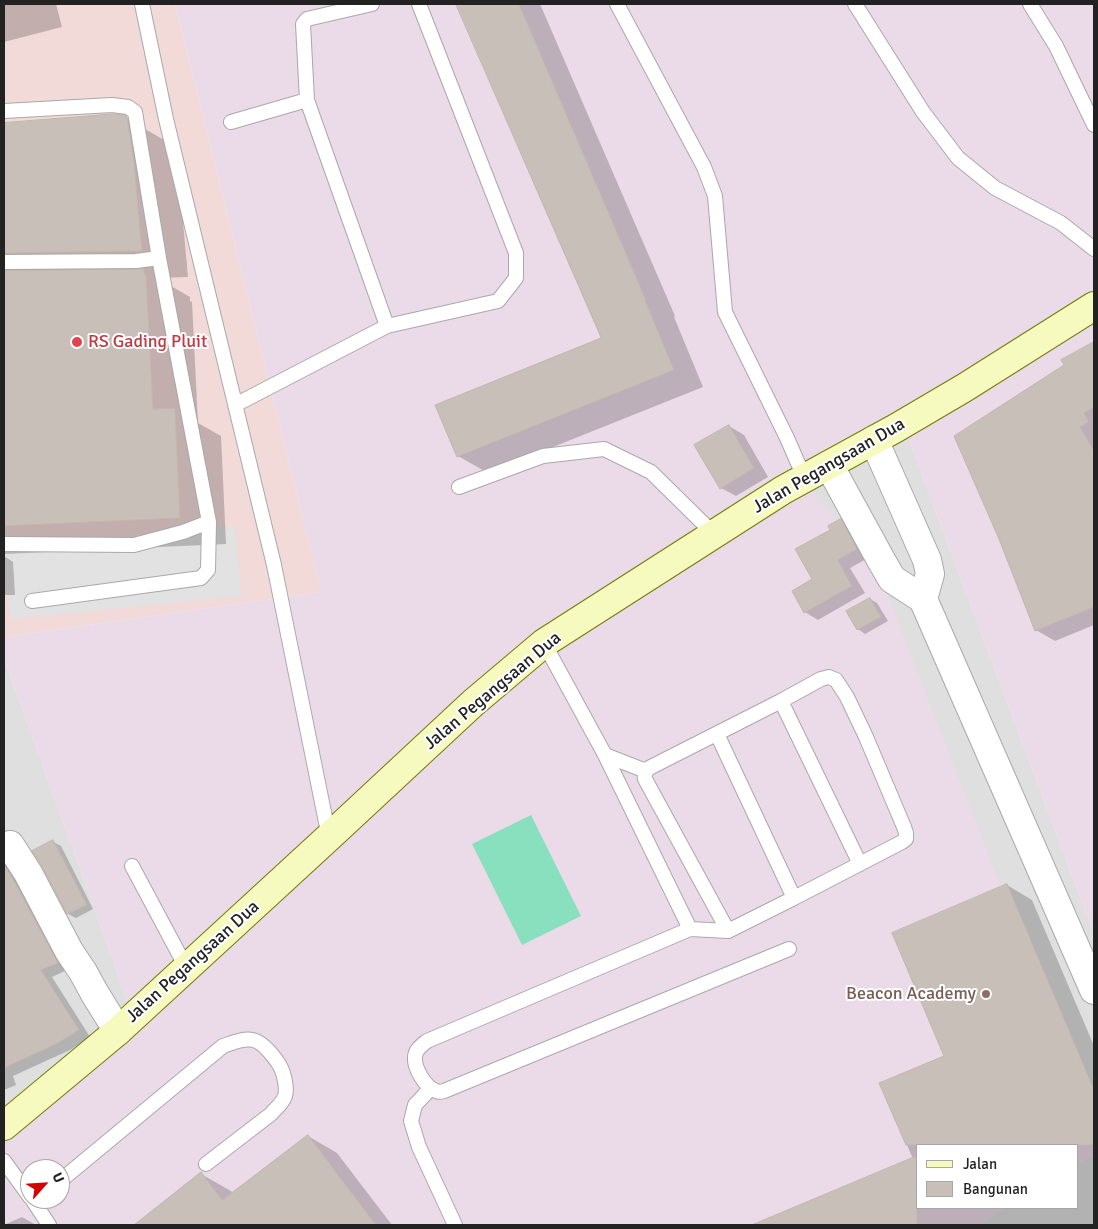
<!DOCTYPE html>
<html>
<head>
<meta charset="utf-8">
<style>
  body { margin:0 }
  #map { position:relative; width:1098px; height:1229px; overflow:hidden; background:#f2efe9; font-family:Signika,sans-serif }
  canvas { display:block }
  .frame { position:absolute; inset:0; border:5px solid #222; pointer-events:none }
  .legend { position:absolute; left:916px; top:1144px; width:162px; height:65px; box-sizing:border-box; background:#fff; border:1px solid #a7a7a7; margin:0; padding:6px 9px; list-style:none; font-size:15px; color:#222 }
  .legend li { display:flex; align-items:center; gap:10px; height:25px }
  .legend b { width:25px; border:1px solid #a7a7a7 }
  .north { position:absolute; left:20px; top:1159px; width:50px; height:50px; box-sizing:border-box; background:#fff; border:1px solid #a7a7a7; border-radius:50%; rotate:64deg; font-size:14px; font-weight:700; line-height:20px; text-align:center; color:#222 }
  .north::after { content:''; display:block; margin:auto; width:18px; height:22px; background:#d40000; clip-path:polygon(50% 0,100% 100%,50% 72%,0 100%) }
</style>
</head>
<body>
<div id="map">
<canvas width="1098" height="1229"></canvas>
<div class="frame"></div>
<ul class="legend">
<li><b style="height:6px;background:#f7fabf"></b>Jalan</li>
<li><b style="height:14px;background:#c7bfb8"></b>Bangunan</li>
</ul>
<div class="north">U</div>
</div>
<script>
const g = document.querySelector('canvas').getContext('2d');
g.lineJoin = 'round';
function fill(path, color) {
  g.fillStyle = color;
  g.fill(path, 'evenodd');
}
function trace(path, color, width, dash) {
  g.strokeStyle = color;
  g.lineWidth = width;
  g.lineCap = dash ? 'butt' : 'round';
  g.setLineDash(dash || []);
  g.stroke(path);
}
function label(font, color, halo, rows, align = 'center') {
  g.font = font + ' Signika,sans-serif';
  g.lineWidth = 4;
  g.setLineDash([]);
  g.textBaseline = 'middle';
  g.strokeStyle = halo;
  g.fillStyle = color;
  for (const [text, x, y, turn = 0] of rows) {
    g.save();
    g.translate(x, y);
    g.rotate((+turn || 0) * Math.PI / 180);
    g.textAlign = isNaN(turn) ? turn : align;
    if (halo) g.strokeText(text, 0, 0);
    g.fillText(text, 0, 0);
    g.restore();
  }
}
fill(new Path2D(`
  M908 437 1094 934V1090L1075 1078 809 488Z
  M4 658 128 1002 4 1114Z
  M1094 1154V1225H977L1006 1208H1077V1164Z`), '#e0dfdf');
fill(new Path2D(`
  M4 4H175L321 592 4 637Z`), '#f2dad9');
fill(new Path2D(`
  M175 4H1094V934L908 437 810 488 879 574 1075 1078 1094 1090V1154L1077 1164V1145H917V1208H1006L977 1225H4V1114L128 1002 4 658V637L321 592ZM30 1169H60V1199H30Z`), '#ebdbe8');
fill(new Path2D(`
  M531 815 581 916 522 945 472 844Z`), '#88e0be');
fill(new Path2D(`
  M234 526 242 596 10 619 4 562V549Z`), '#e2e2e2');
fill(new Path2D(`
  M4 4H56L62 27 4 42Z
  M457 4H540L675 316 674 317 703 387 488 473 458 456 602 339Z
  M113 115 124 117 173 145 180 189 188 277 157 278 190 297V301L192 302 198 423 221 436 226 544 4 554V124Z
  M1094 344V625L1055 641 1036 630 1065 366 1063 361Z
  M729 426 744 435 768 477 736 496 721 488Z
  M841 521 854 528 870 557 850 568 865 593 818 620 805 612 814 580 832 530Z
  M4 556 13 562 15 595H4Z
  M870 599 877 603 888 621 865 634 858 629Z
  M53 842 61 846 93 909 76 918 68 914 43 865Z
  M4 853 69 969 52 977 90 1037 70 1050 13 1076 16 1085 4 1090Z
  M1007 885 1032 900 1094 1046V1225H754L913 1159 881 1084 945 1057ZM917 1145H1077V1208H917Z
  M308 1136 337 1153 392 1225H136L201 1174 231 1191 233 1193Z
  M22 1217 36 1225H4Z`), '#0003');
const building = new Path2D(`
  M456 4H519L646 300H645L674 370 457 457 435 405 601 338Z
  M113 114 125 115 127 117 134 162 142 251 4 253V123Z
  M144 269V274H146L153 409 175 408 180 518 4 526V271Z
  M1094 342V407L1084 413 1089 422 1080 427 1094 451V607L1035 631 999 539 954 436 1064 365 1061 360Z
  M729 425 754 468 720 489 694 445Z
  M841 519 857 549 838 560 852 586 804 613 792 591 812 579 795 549 830 530 828 526Z
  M870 598 881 617 857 630 846 611Z
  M53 840 87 905 67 914 42 866 32 851Z
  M4 865 14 881 58 963 41 970 79 1030 58 1043 4 1068Z
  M1007 884 1094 1090V1145H906L879 1083 944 1056 892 933Z
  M308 1135 376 1225H134L201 1172 222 1200Z
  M917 1156V1225H752Z`);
fill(building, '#c7bfb8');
trace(building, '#c4b6ab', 1);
const service = new Path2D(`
  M142 4 166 119 274 565 329 837
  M372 4 307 19 303 24 307 100 387 326
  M617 4 704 167 715 196 725 312 787 438 804 477
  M855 4 923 112 958 158 995 188 1061 223 1094 249
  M1030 4 1056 46 1094 125
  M4 111 112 105 128 107 135 112 159 258 209 522 183 532 134 545 4 544
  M231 122 307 100
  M4 262 136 261 159 258
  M235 405 387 326 498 301 516 278V253L419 4
  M459 487 543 456 604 449 651 472 714 534
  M32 601 201 578 208 570 209 522
  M544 643 605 755 690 929
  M781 701 860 864
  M717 734 794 898 728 931 690 929 427 1041C422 1045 415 1050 415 1057 414 1068 425 1087 436 1091 438 1092 441 1092 444 1091L789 949
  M605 755 646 771
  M132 866 187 969
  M728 931 645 779C644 774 645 772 649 768L781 701 821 679 829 677 836 680 847 697 866 737 904 827 906 833V839L902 842 794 898
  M431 1088 415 1105 411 1121 419 1147 455 1225
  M4 1161 30 1197
  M60 1181 223 1046C232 1043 243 1038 253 1040 264 1042 280 1063 283 1073 285 1079 287 1090 285 1096 283 1103 275 1109 271 1114L206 1164
  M32 1199 49 1225`);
const minor = new Path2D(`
  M874 440 927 560 930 574 923 599
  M829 465 881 560 892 579 923 599 1094 990
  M10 845 28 873 69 951 83 972 95 994 118 1031`);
const secondary = new Path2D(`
  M4 1126 118 1031 329 837 473 703 544 643 783 490 896 428 964 388 1094 306`);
trace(service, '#a9a9a9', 16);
trace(minor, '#a9a9a9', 30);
trace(secondary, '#707d05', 30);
trace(service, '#fff', 14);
trace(minor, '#fff', 28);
trace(secondary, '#f7fabf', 28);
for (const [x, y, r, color] of [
  [77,342,6,"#e0444e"],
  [986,994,5,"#8d6e63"]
]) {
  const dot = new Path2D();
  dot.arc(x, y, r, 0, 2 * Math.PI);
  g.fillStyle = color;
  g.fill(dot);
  trace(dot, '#fff', 2);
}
label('18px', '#be3a42', '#fff', [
  ["RS Gading Pluit",88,342]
], 'left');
label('18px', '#222', '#fff', [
  ["Jalan Pegangsaan Dua",829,466,-30],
  ["Jalan Pegangsaan Dua",493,691,-40],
  ["Jalan Pegangsaan Dua",193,962,-42]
]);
label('18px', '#785e54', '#fff', [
  ["Beacon Academy",976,994]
], 'right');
</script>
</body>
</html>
